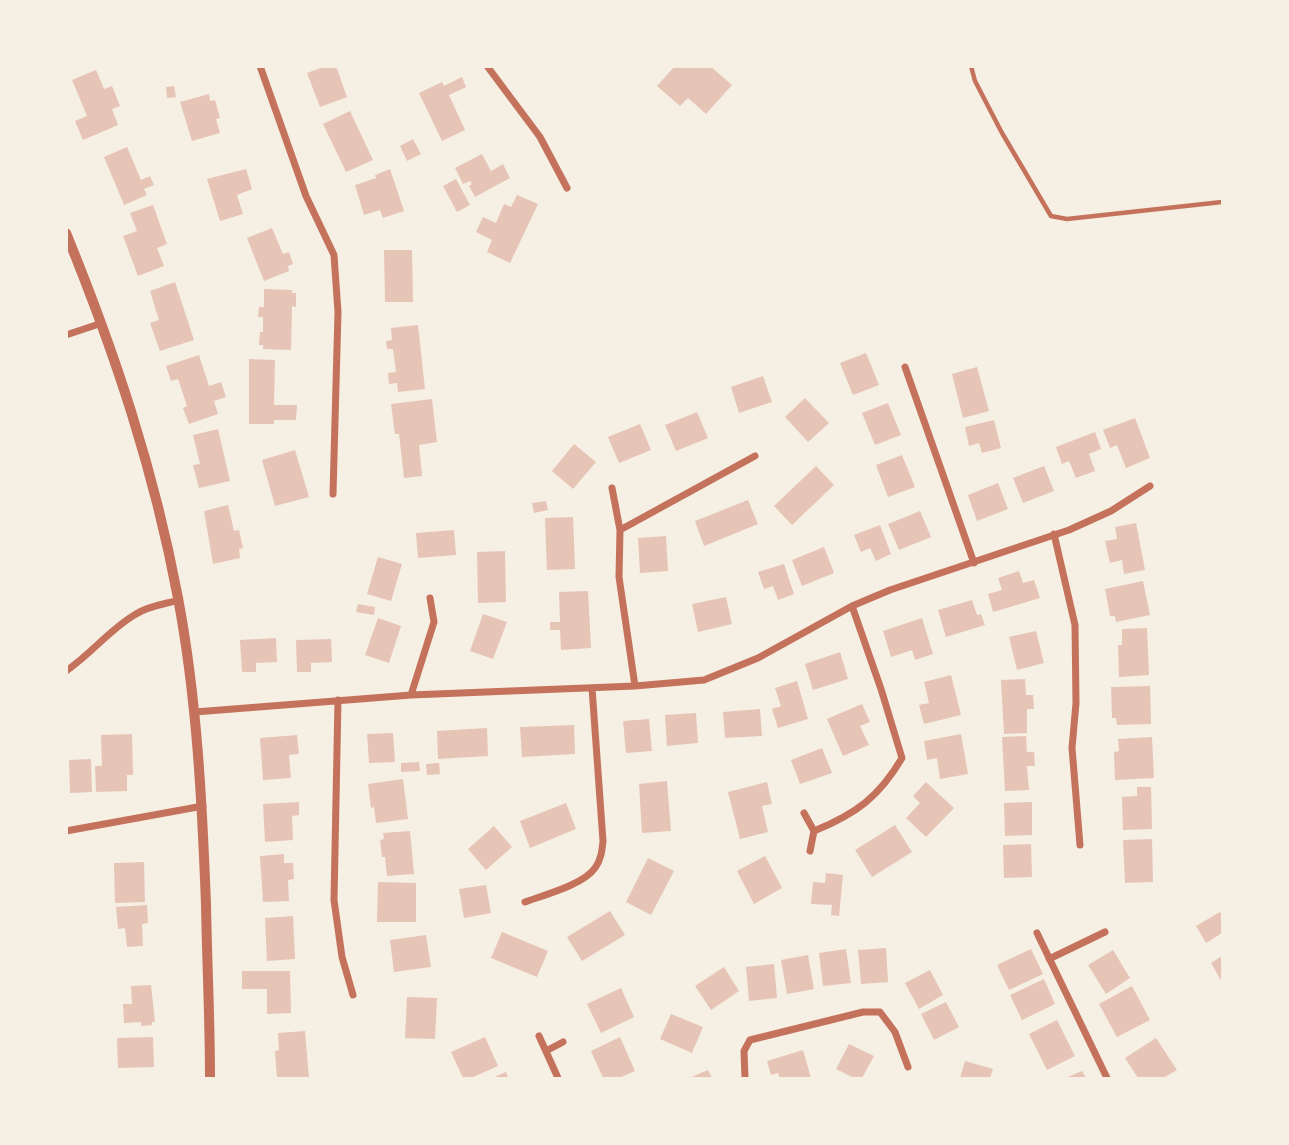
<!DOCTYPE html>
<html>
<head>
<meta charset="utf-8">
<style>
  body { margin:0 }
  #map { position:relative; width:1289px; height:1145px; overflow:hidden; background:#f6efe4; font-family:Montserrat,sans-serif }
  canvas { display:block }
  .frame { position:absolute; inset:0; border:68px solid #f6efe4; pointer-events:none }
</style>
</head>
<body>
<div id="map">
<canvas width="1289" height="1145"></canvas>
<div class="frame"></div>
</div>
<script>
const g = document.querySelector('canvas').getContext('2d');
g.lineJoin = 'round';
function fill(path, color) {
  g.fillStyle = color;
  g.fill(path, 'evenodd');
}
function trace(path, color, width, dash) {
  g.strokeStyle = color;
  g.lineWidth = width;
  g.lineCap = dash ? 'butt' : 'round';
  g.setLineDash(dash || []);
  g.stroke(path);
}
fill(new Path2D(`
  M326 66H336L347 97 320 107 307 73Z
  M675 66H710L732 85 706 114 688 98 680 106 657 86Z
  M96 70 104 89 112 86 120 106 112 109 118 125 83 140 75 121 87 116 72 80Z
  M462 77 466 87 449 95 465 130 442 141 419 93 442 82 444 86Z
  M174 86 176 97 167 98 166 87Z
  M209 94 210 101 215 100 220 118 216 119 220 133 192 141 180 102Z
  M350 111 373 160 346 172 323 124Z
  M413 139 421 154 407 161 400 146Z
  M127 147 141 180 150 176 154 185 144 189 147 195 124 205 104 157Z
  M482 154 491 171 503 164 510 178 475 197 469 186 472 184 470 181 463 184 455 168Z
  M246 169 252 189 237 195 243 214 220 221 207 179Z
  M390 169 404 211 383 218 380 210 364 215 355 185 376 178 375 175Z
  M456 179 470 205 457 212 443 186Z
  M517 195 538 204 510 263 487 252 492 240 476 232 483 217 496 223 504 204 511 207Z
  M153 205 167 244 157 248 164 266 138 276 123 236 137 231 130 213Z
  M272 228 283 254 289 252 293 264 288 266 289 271 264 281 247 238Z
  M384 250H412L413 302H385Z
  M175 282 194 340 160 351 150 323 159 320 150 291Z
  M264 289 292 290V293H296V307L292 306 291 350 263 349V345H259L260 332H263V317H258L259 307H264Z
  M418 325 425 389 398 392 397 383 389 384 388 373 396 372 393 349H387L386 341 392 340 391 328Z
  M866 353 879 385 853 395 840 363Z
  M199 355 209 386 221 382 226 397 214 401 218 414 189 424 183 408 187 406 178 379 171 381 166 366Z
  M249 359 275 360 274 405H297L296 420H274V424H249Z
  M977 367 989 411 963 418 952 374Z
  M763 376 772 402 739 413 731 387Z
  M805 398 829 423 808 442 785 417Z
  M432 399 437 442 419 445 422 476 404 478 399 434H395L391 404Z
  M888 403 901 435 875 445 862 413Z
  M697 412 708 438 676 451 665 425Z
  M1135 418 1150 458 1126 468 1117 445 1110 448 1103 430Z
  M994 420 1001 448 982 453 979 443 969 446 965 427Z
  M640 424 651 450 619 463 608 437Z
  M218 429 230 481 199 488 193 465 200 464 193 435Z
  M1095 432 1101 449 1089 454 1095 471 1076 478 1069 461 1062 464 1056 447Z
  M574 444 596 462 573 489 552 471Z
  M295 450 309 497 275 506 262 460Z
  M902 455 915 487 888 497 876 465Z
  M816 466 834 485 792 525 774 506Z
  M1044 466 1054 491 1023 503 1013 478Z
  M998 483 1008 509 977 521 968 495Z
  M748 500 758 524 704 546 695 521Z
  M546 501 548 510 534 513 532 503Z
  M228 505 234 531 239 530 243 548 239 549 240 558 213 564 204 511Z
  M920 511 931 537 899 550 888 524Z
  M573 517 575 569 547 570 545 518Z
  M1136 523 1145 570 1124 574 1122 560 1110 563 1105 541 1117 539 1115 527Z
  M880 525 891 554 876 561 870 548 861 552 854 535Z
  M454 530 456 555 418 558 416 533Z
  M666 536 668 571 640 573 638 538Z
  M824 547 834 573 802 586 792 560Z
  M505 551 506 602 478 603 477 552Z
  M378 557 402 564 391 601 367 594Z
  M784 564 794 594 778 600 773 586 764 589 758 572Z
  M1019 571 1023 583 1034 580 1040 598 993 612 988 594 1002 590 998 578Z
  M1143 581 1150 615 1116 622 1115 616H1110L1105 589Z
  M588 591 591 648 561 650 560 630H550V622H560L559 592Z
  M726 597 732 624 698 632 692 604Z
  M972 600 977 615 981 614 985 625 946 637 938 610Z
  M358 604 375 607 374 615 356 612Z
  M483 614 507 622 493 659 470 651Z
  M378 618 401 626 389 663 365 655Z
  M922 618 933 654 915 660 912 650 891 657 883 631Z
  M1147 628 1149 675 1119 677 1118 645H1122V629Z
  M1036 631 1044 663 1017 670 1009 637Z
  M276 638 277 662 256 663V672H242L240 640Z
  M331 639 332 662 311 663V672H297L296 640Z
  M840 652 848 679 813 690 805 664Z
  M951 675 961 715 924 724 919 705 929 703 924 682Z
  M1025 679 1026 695H1033L1034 709H1027V733L1004 734 1001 680Z
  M797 681 808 719 778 728 772 709 781 706 775 688Z
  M1150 686 1151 724 1117 725 1116 718H1112L1111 687Z
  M862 704 870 722 860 726 869 745 843 756 827 719Z
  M760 709 762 736 725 738 723 712Z
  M696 713 698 743 667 746 665 715Z
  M649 719 652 751 626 753 623 721Z
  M574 725 575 754 522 757 520 727Z
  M487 728 488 756 438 759 437 731Z
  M393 733 395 762 369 763 367 734Z
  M132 734 133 775H127V791L96 792 95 766H102L101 735Z
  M961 734 968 774 940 779 937 758 927 760 924 741Z
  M297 735 299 754 289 755 291 778 263 780 260 738Z
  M1026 736 1027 752H1034L1035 766H1027L1029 790 1005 791 1002 737Z
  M1152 737 1154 778 1115 780 1114 752 1119 751 1118 739Z
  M822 748 832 773 800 784 791 760Z
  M91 759 92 792 70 793 69 760Z
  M419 762 420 771 401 772V763Z
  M439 763 440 774 427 775 426 764Z
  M403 779 408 819 376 823 374 807 371 808 368 784Z
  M667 781 671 831 642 833 639 784Z
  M767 782 772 804 762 806 768 832 740 839 728 792Z
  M926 782 954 808 926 837 906 818 920 803 913 796Z
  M1137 787H1151L1152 829 1123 830 1122 797 1137 796Z
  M299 802V815L292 816 293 840 265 842 263 804Z
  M1032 802V835L1005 836 1004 803Z
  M566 803 576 829 530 848 520 821Z
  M895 825 912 852 872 877 855 850Z
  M494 826 512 847 486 870 468 849Z
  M410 831 414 874 387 876 385 857H382L380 840 384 839 383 833Z
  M1152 839 1153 882 1125 883 1123 840Z
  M1031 844 1032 877 1004 878 1003 845Z
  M284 854V863H293L294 879 288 880 289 901 263 902 260 856Z
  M765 856 782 888 754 904 737 871Z
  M648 858 674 871 651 915 626 902Z
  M144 862 145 902 115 903 114 863Z
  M826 873 843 875 839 916 831 915 832 905 811 904 813 882 825 883Z
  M378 882 416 883V922H377Z
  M486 885 491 913 464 918 459 889Z
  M147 905 148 923 142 924 143 946 127 947 125 928 118 929 116 907Z
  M610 911 625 935 582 961 567 937Z
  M1220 912 1222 916V933L1206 943 1196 926Z
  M293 916 295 959 267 961 265 918Z
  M502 932 548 951 537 977 491 958Z
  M426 935 431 967 394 972 390 940Z
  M886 948 888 982 861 984 858 950Z
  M846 949 851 983 823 986 819 953Z
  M1031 949 1043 974 1009 990 997 965Z
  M1113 950 1130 978 1106 994 1088 965Z
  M808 955 814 989 787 994 781 960Z
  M1222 956V982L1211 963Z
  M774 964 777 998 749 1001 746 967Z
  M724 967 739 991 711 1010 695 986Z
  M930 970 943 995 919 1009 905 983Z
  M242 971H290L291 1013 267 1014V989H242Z
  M1044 979 1055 1004 1022 1020 1010 995Z
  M151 985 155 1022H152V1025L141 1026V1022L124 1023 123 1004H132L131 986Z
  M1132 986 1150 1020 1117 1037 1099 1004Z
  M621 988 634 1017 601 1033 587 1004Z
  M407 997 437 998 435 1039 405 1038Z
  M946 1002 959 1027 934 1040 921 1014Z
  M671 1014 703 1027 692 1053 660 1039Z
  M1057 1020 1075 1056 1047 1070 1029 1034Z
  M305 1031 309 1078H277L275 1051 279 1050 278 1033Z
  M153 1037 154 1067 118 1068 117 1038Z
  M485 1037 498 1066 471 1078H463L451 1052Z
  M620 1037 635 1071 619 1078H603L591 1051Z
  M1156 1038 1177 1070 1163 1078H1138L1125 1058Z
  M849 1044 874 1056 862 1078H854L836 1069Z
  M803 1050 811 1078H780L778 1073 771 1075 767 1061Z
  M965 1061 993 1069 990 1078H960Z
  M708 1070 712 1078H689Z
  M1082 1071 1086 1078H1065Z
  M506 1072 508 1078H492Z`), '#e6c5b7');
trace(new Path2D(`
  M971 66 975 81 1002 133 1051 216 1067 219 1222 202`), '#c5725c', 4.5);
trace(new Path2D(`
  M260 66 306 196 334 255 338 312 333 494
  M487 66 540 137 567 188
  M66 335 102 323
  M905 367 974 563
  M612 488 620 530
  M1054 534 1075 625 1076 703 1072 748 1080 845
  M66 671C91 654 110 629 136 614 148 606 165 604 179 600
  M635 686 619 577 620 530 755 456
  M411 695 434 622 430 598
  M338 700 334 900 342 957 353 995
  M195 712 411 695 635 686 704 680 758 658 852 606 890 590 1069 530 1111 511 1150 486
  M804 813 814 831 810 851
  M66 831 203 806
  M814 831C856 814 879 797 902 758L881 689 852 606
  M525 902C544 895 583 885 595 868 601 860 602 851 603 841L592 688
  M1037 933 1107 1078
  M1049 959 1105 932
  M539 1036 558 1078
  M546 1051 563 1042
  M745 1078 744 1051 750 1040 863 1012H880L895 1032 908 1067`), '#c5725c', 7);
trace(new Path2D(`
  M66 233C115 353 154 470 178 598 197 699 202 801 206 904 207 962 210 1020 210 1078`), '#c5725c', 10);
</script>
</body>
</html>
